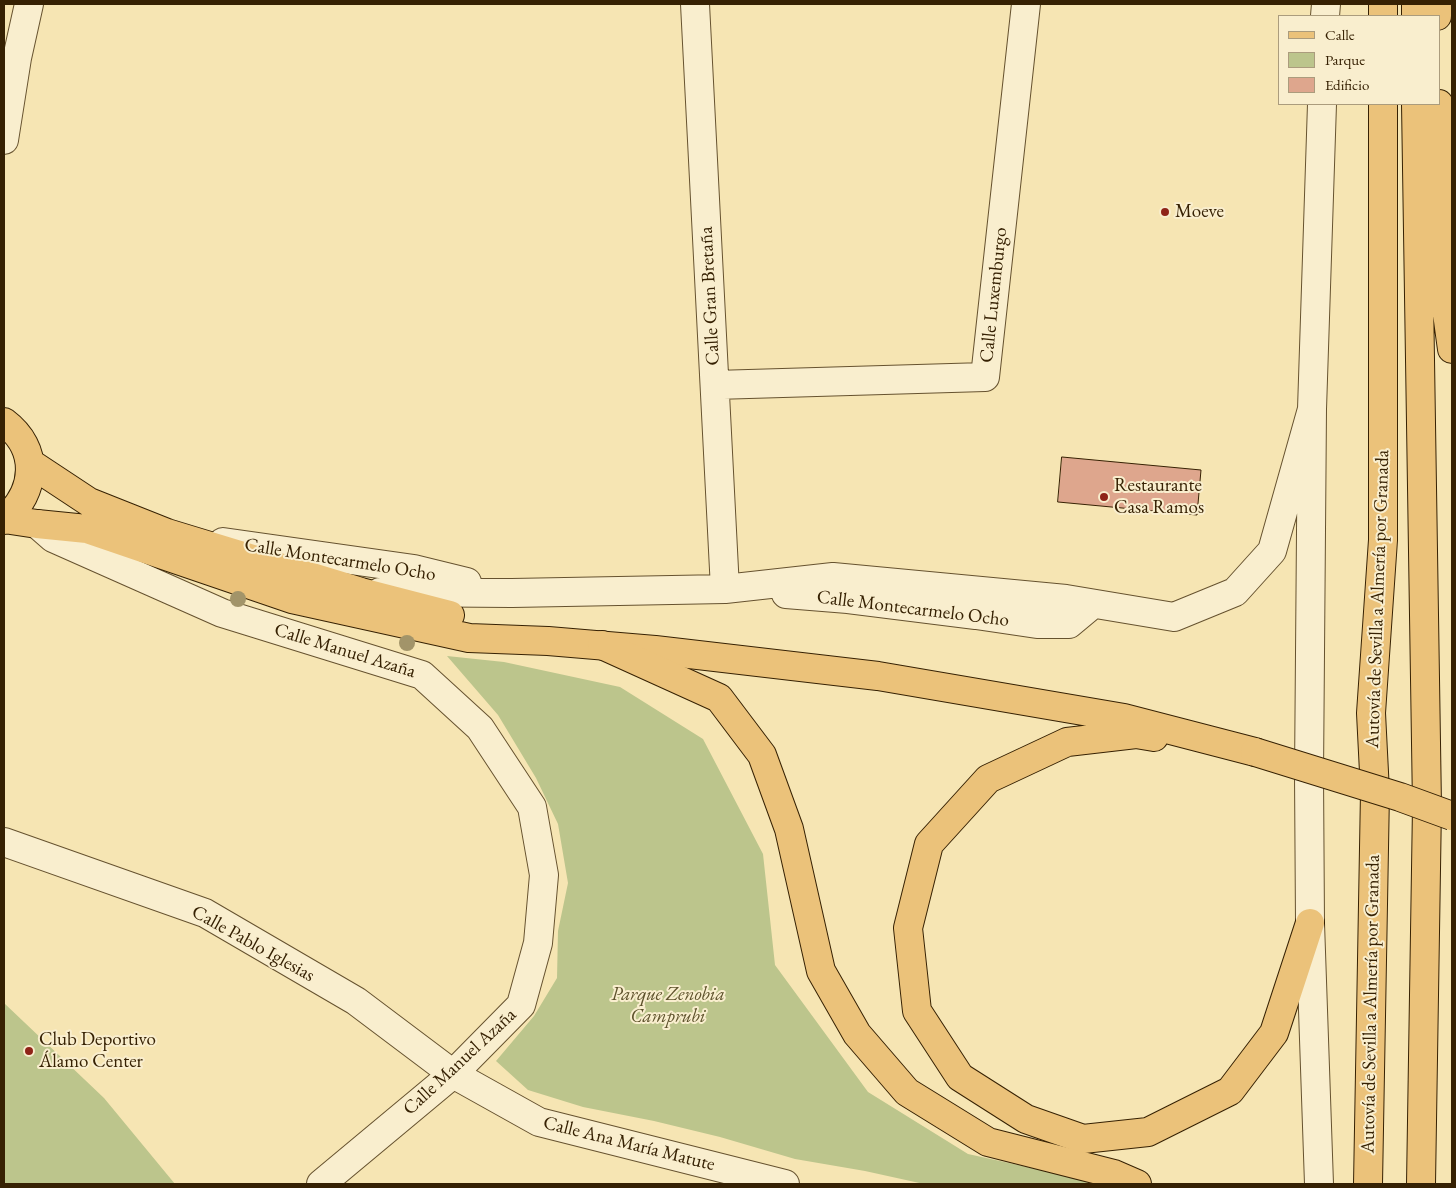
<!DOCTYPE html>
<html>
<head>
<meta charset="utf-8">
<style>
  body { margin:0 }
  #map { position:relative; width:1456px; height:1188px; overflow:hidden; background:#f6e5b3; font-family:"EB Garamond",serif }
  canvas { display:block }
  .frame { position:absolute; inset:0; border:5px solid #362103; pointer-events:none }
  .legend { position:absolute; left:1278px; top:15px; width:162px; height:90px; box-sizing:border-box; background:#f9eece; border:1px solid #ab9c7d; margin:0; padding:6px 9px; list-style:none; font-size:15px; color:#362103 }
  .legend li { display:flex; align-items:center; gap:10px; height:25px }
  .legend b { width:25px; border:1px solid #ab9c7d }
</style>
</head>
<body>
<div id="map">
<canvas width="1456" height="1188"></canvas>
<div class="frame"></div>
<ul class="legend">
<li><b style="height:6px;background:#ebc27a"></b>Calle</li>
<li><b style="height:14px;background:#bcc58c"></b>Parque</li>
<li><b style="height:14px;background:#dea68d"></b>Edificio</li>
</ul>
</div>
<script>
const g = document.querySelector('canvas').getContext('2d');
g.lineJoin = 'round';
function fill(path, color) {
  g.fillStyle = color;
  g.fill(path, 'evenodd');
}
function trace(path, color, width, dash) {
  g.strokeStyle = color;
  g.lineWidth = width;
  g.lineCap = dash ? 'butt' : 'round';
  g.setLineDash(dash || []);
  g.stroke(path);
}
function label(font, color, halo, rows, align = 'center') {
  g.font = font + ' "EB Garamond",serif';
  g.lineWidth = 4;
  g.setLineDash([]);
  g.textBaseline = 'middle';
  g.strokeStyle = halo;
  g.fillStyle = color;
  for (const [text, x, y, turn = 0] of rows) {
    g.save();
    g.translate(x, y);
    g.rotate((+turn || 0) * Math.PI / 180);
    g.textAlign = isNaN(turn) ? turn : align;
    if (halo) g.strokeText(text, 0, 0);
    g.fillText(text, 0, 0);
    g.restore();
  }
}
fill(new Path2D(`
  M447 656 504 662 620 687 703 739 763 854 775 965 868 1092 968 1154 1082 1179 1092 1184H924L865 1171 795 1159 720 1137 654 1121 583 1107 528 1090 496 1061 534 1016 557 978 558 931 568 883 558 824 536 778 498 715Z
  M4 1003 104 1098 175 1184H4Z`), '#bcc58c');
const building = new Path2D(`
  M1062 457 1201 470 1197 515 1058 502Z`);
fill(building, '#dea68d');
trace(building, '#362103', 1);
const minor = new Path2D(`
  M695 4 725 589
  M1325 16 1326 4
  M4 140 17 58 29 4
  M715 385 985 377 1026 4
  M37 524 53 538 222 613 422 675 480 728 532 807 544 875 538 943 521 1005 453 1074 321 1184
  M223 542 414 569 467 582
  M380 592 512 593 725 589 833 577 1066 599 1174 617 1235 592 1272 551 1312 409
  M786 594 848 599 976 615 1037 624H1069L1093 604
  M4 842 205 913 356 1001 453 1074 539 1122 785 1184
  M1319 1184 1310 923 1309 775 1312 409 1322 104`);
const major = new Path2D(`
  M4 422C40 449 37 491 4 520
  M30 463 89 502 167 533 361 592 450 615
  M4 519 37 524 87 529 292 599 469 638 548 641 655 650 878 676 1124 718 1255 752
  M1154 737 1136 734 1067 742 988 779 929 844 908 928 917 1011 960 1077 1026 1119 1083 1139 1148 1132 1230 1091 1274 1033 1310 923`);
const highway = new Path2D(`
  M1383 4V16
  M1437 4V16
  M1416 16V4
  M1416 104 1427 806 1421 1184
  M1439 104 1443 284 1452 349
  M602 645 719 698 762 755 789 829 821 971 857 1034 907 1092 988 1142 1114 1174 1137 1184
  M1368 1184 1375 792 1371 713 1383 540V104`);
trace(minor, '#66522f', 30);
trace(major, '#362103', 30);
trace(highway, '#362103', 30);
trace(minor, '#f9eece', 28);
trace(major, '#ebc27a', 28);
trace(highway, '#ebc27a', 28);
const majorBridge = new Path2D(`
  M1255 752 1400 797 1452 816`);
trace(majorBridge, '#362103', 30, []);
trace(majorBridge, '#ebc27a', 28);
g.fillStyle = '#a29469';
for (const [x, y] of [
  [238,599],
  [407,643]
]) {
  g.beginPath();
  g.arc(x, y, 8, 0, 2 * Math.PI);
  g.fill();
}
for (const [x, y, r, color] of [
  [1165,212,5,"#8f2418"],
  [1104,497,5,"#8f2418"],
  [29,1051,5,"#8f2418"]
]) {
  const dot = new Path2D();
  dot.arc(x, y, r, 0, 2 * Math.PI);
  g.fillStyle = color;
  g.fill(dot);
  trace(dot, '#f9eece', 2);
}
label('19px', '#362103', '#f9eece', [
  ["Moeve",1175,212],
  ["Restaurante",1114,486],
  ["Casa Ramos",1114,508],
  ["Club Deportivo",39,1040],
  ["Álamo Center",39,1062]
], 'left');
label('19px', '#362103', '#f9eece', [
  ["Calle Luxemburgo",994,295,-84],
  ["Calle Gran Bretaña",710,296,-93],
  ["Calle Montecarmelo Ocho",340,560,9],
  ["Autovía de Sevilla a Almería por Granada",1378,599,-88],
  ["Calle Montecarmelo Ocho",913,609,7],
  ["Calle Manuel Azaña",345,651,17],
  ["Calle Pablo Iglesias",253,944,29],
  ["Autovía de Sevilla a Almería por Granada",1371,1004,-89],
  ["Calle Manuel Azaña",460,1062,-43],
  ["Calle Ana María Matute",629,1144,14]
]);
label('italic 19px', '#5e522c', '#f9eece', [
  ["Parque Zenobia",668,995],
  ["Camprubi",668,1017]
]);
</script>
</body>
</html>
